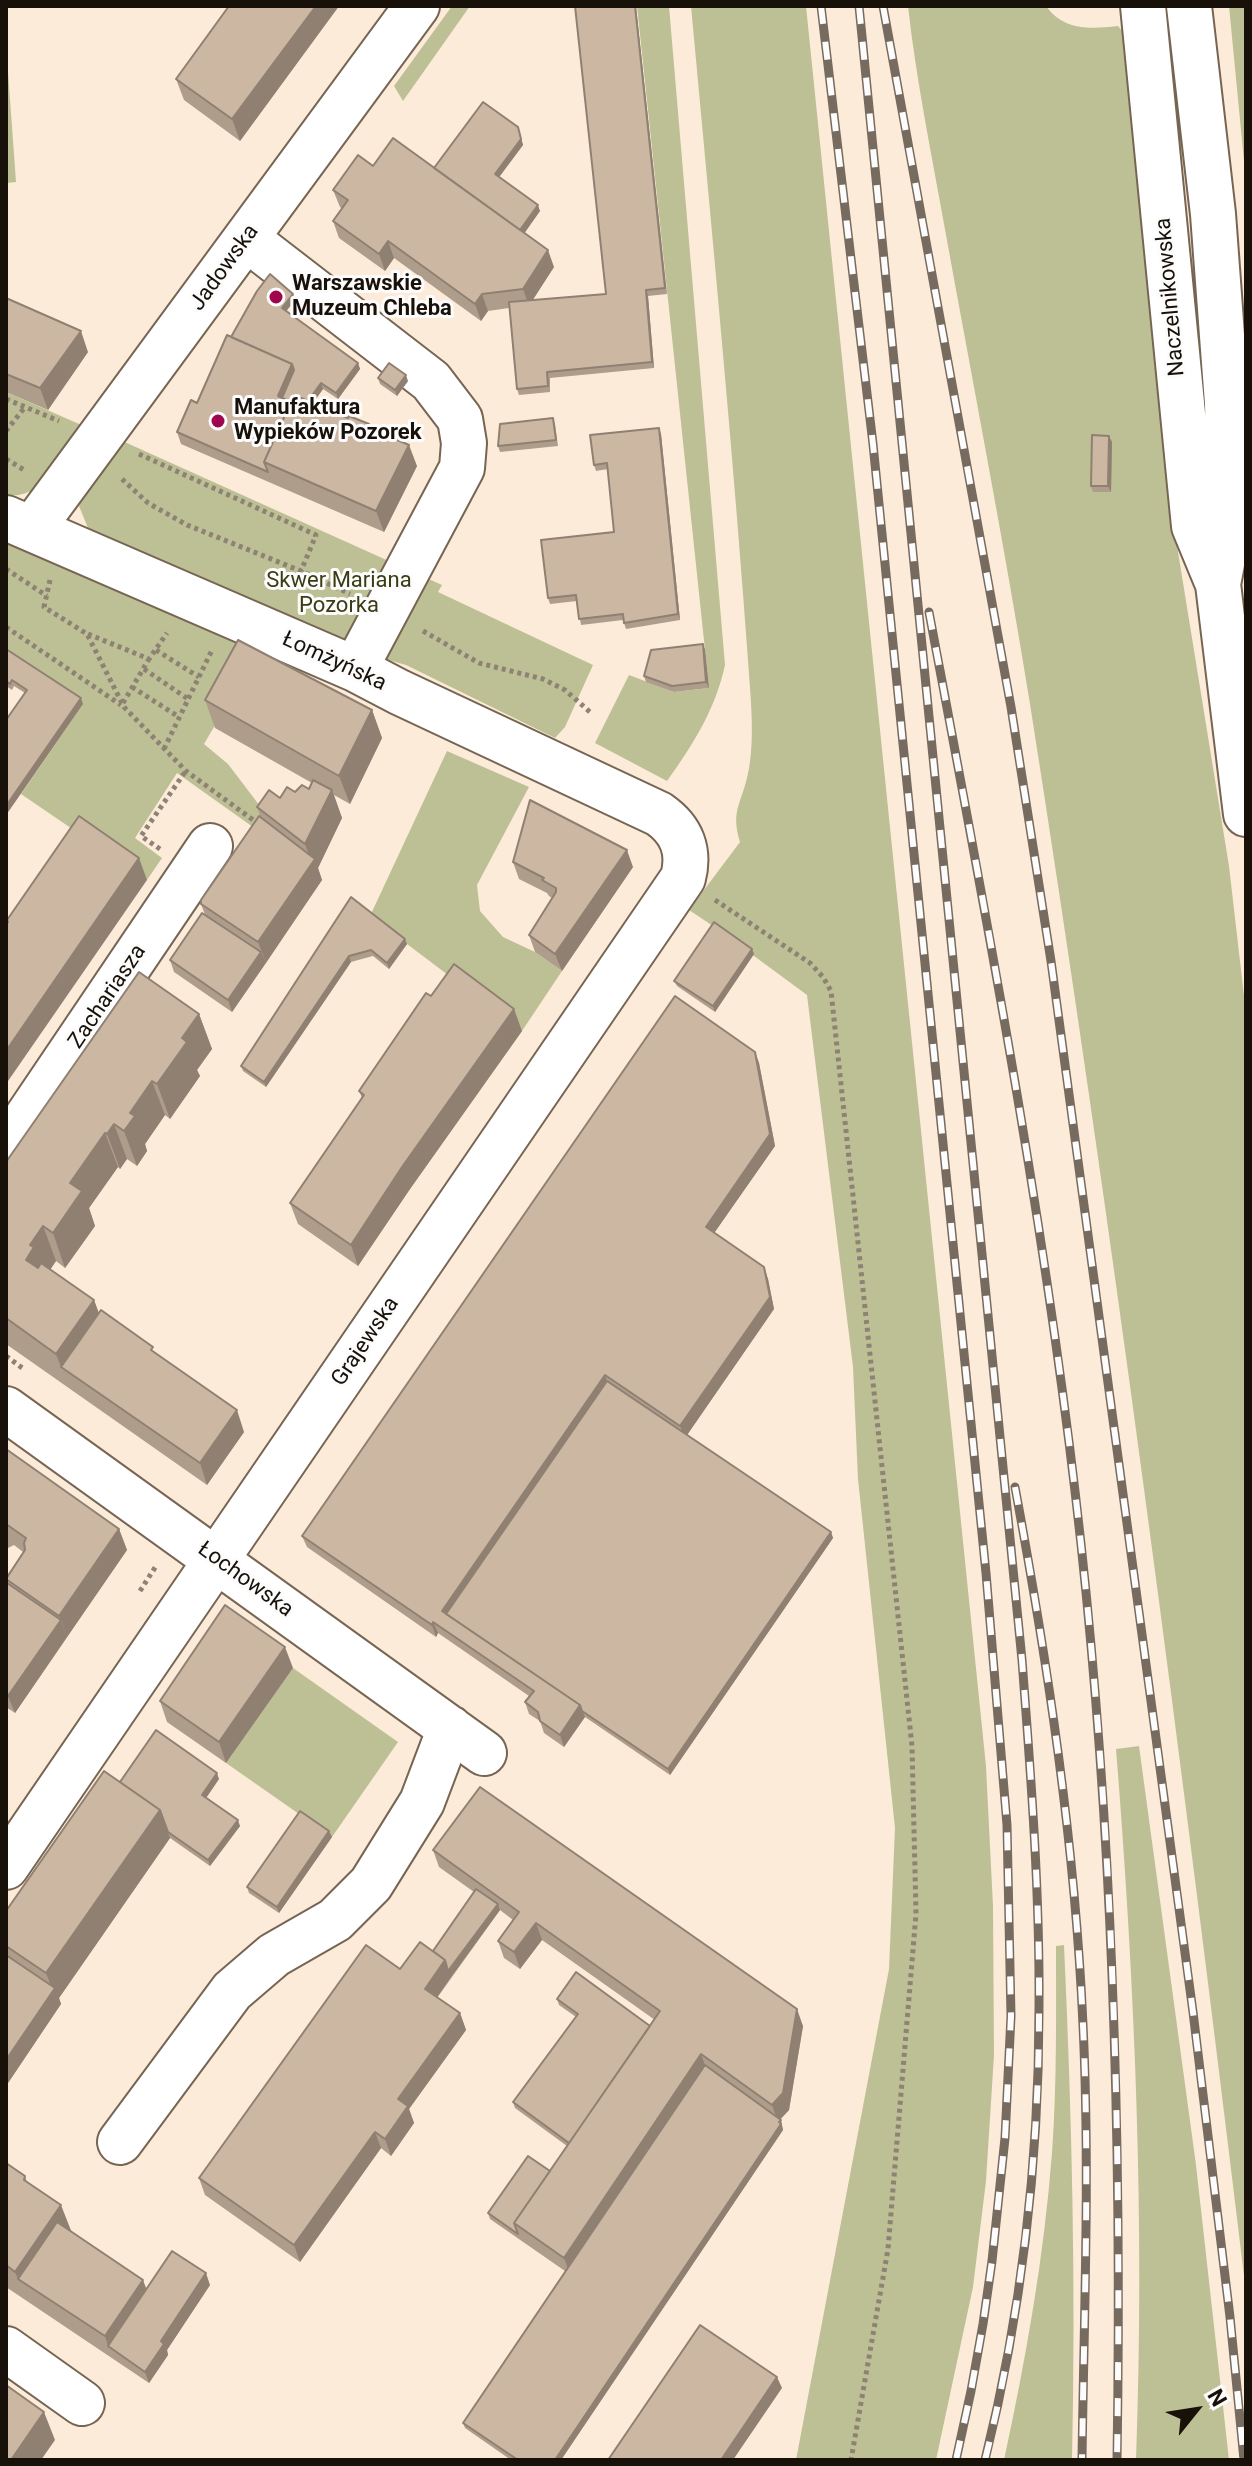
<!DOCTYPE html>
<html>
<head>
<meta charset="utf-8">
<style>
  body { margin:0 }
  #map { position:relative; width:1252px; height:2466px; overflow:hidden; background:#fdebda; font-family:Roboto,sans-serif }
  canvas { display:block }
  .frame { position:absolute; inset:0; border:8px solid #18110a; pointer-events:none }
  .north { position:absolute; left:1156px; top:2370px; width:80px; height:80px; -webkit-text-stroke:6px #fcfcfc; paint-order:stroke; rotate:60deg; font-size:22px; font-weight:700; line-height:32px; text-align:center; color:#18110a }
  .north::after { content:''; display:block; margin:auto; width:28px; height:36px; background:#18110a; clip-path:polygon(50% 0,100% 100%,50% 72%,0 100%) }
</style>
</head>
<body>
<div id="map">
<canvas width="1252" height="2466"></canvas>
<div class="frame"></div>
<div class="north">N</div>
</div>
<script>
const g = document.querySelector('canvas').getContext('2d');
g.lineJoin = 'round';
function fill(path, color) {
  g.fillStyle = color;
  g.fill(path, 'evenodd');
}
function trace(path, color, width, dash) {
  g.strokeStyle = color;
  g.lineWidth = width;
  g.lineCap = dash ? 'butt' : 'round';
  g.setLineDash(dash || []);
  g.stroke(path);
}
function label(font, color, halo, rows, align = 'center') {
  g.font = font + ' Roboto,sans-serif';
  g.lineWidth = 6;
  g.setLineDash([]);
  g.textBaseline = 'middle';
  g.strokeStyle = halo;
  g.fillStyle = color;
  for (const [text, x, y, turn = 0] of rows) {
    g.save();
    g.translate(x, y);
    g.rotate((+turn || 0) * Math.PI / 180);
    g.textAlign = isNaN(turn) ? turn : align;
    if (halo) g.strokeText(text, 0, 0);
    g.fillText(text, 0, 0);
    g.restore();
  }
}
fill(new Path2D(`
  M452 6H470L403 101 394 86Z
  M637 6H669L725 665C716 708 693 745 667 781L595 743 629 675 674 692 709 688Z
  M691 6H806L986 1766 993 1906 994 2055 986 2181 973 2287 936 2460H796L889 1969 895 1828 858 1479 853 1367 807 995 716 928 689 910 740 842C731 812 740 806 747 778 754 750 752 716 750 688 734 460 712 233 691 6Z
  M908 6H1046C1064 31 1090 29 1118 26L1124 33 1167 484 1229 866 1246 1013V2292C1182 1762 1113 1231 1030 704 1004 543 973 384 944 224 931 151 916 79 908 6Z
  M1229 6H1246V182Z
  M6 44 16 182 6 183Z
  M6 392 86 427C67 453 44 501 6 495Z
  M118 439 442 585 438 592 593 665 565 727 555 738 406 665 336 645 90 533 79 506 85 486Z
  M6 535 258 652 204 744 228 764 266 814 267 837 177 773 135 838 162 858 147 880 21 794 83 704 6 653Z
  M447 751 529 787 477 885 480 911 503 937 535 952 562 971 522 1031 370 916Z
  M293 1668 398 1742 332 1837 226 1763Z
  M1139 1746 1196 2165 1229 2460H1136C1145 2223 1135 1985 1116 1749Z
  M1064 1945C1072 2117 1076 2288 1072 2460H1004C1026 2358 1044 2257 1052 2153 1057 2084 1056 2015 1056 1946Z`), '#bdc095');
const minor = new Path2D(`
  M247 239 431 381 460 419 464 443 462 468 355 669
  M6 518 355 669 399 692 659 814C682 830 690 851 683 878L6 1867
  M32 529 417 6
  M6 1148 210 846
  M6 1409 484 1753
  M120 2142 232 1991 274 1955 335 1920 371 1884 422 1802 450 1728
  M6 2349 82 2403`);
const major = new Path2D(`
  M1143 6 1194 526 1218 584 1246 814
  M1189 6 1213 214 1227 403 1230 523 1218 584`);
trace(minor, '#776553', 48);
trace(major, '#776553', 48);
trace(new Path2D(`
  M6 399 59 421
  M6 431 25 407
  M139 454 316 535 301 571
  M6 459 26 471
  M122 479 148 503 187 525 301 571 350 594
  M6 569 47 596
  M50 580 44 607 87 634 124 707 186 771 260 825
  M6 627 121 705
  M423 631 479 663 543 679 565 690 590 712
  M88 634 149 659 167 633
  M156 650 199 677
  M144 669 188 699
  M132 687 179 717
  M123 703 149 659
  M164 749 212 650
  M160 849 141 836 185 772
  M715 900 810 963 823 977 831 991 912 1746 916 1914 888 2249 851 2460
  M6 1356 25 1370
  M140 1591 156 1566`), '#8e8275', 5, [4, 4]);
trace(minor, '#fff', 44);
trace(major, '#fff', 44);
const rail = new Path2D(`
  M821 6 873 444 986 1573 1007 1825 1011 2016 1005 2138 992 2261 983 2324 971 2391 956 2460
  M859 6 1022 1660C1031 1777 1040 1893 1039 2010 1039 2160 1021 2315 985 2460
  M883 6 1011 707 1051 961 1193 2012 1230 2317 1244 2460
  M929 612C987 921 1047 1231 1081 1544 1114 1849 1122 2154 1117 2460
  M1015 1487C1048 1665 1075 1844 1083 2025 1090 2170 1084 2315 1082 2460`);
trace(rail, '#776b60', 9);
trace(rail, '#fcfcfc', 6, [18]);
fill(new Path2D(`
  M229 6H339L240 141 184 100 176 79Z
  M575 6 667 294 648 296 654 368 550 378V392L519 395 517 389 509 308 488 311 481 321 394 258 385 271 339 238 333 221 342 209 340 207 333 190 373 166 434 168 518 127 523 145 499 177 540 211 524 233 554 267 532 300 606 294Z
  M6 298 88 352 48 410 6 392Z
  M295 300 286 311 358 363 360 369 338 399 323 389 313 403 370 428 417 466 384 532 181 444 177 432 197 403 231 337Z
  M378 378 408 381 397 396 380 384Z
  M553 418 555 424 558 446 500 452 498 446Z
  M661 434 680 620 626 629 623 620 581 625 577 601 550 604 548 598 614 532 608 469 596 471 594 465Z
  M1112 442 1111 492H1093L1091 486Z
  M703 644 705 650 709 688 674 692 646 682 644 676Z
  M6 649 83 704 6 815V720L25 693 14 686 12 690 6 686Z
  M205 700 372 710 382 738 350 804 334 795 342 818 318 868 322 880 232 1012 174 972 170 960 205 915 201 904 261 818 257 807 295 792 309 789 312 783 215 728Z
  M513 862 633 867 562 971 535 952 529 935 552 898 549 896 547 893 519 879Z
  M351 897 407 944 389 969 373 956 351 962 266 1087 243 1071 241 1066Z
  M752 949 754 954 715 1012 677 986 674 981Z
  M431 996 522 1031 410 1189 358 1266 298 1224 290 1203 362 1098 359 1091Z
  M199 1014 212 1049 197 1070 200 1076 170 1119 165 1115 145 1144 147 1151 137 1166 127 1159 120 1169 118 1167 89 1208 95 1226 65 1268 56 1261 50 1270 94 1300 99 1314 156 1353 244 1432 207 1485 6 1344V1162Z
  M755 1052 759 1063 775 1146 714 1233 764 1267 768 1279 774 1309 687 1435 831 1532 833 1538 670 1775 585 1717 564 1747 544 1733 540 1721 529 1714 525 1702 529 1696 438 1633 436 1637 307 1547 302 1536Z
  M6 1449 119 1529 127 1550 15 1713 6 1707V1577L23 1552 14 1545 6 1549Z
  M293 1668 226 1763 167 1722 160 1701Z
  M219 1779 206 1798 240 1826 210 1866 170 1838 59 1998 61 2004 6 2086V1911L120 1782Z
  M329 1831 332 1837 279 1913 249 1893 247 1887Z
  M433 1850 803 2026 789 2110 780 2119 783 2130 561 2460H511L465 2428 463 2423 565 2271 490 2219 488 2213 550 2171 567 2146 515 2108 513 2102 576 2017 559 2005 557 1999 650 2026 655 2020 542 1940 520 1969 504 1958 498 1941 513 1920 500 1910 437 1998 460 2013 466 2030 409 2109 414 2123 391 2156 381 2148 300 2262 205 2195 199 2178 400 1969 433 1951 474 1892 439 1867Z
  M6 2163 25 2176 27 2182 71 2232 146 2289 210 2285 167 2350 168 2355 149 2383 6 2287Z`), '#af9d8c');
fill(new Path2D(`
  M316 6H339L240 141 232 119Z
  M635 6H636L667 294 665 288Z
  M518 127 523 145 497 180 495 174Z
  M538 205 540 211 519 241 517 235Z
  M388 241 394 258 385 271 379 254Z
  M548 250 554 267 529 306 523 289Z
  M646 290 648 296 654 368 652 362Z
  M293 294 295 300 284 314 282 308Z
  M482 294 488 311 481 321 475 304Z
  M81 331 88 352 48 410 40 388Z
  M358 363 360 369 338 399 336 393Z
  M292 364 296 376 284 404 278 396Z
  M406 375 408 381 397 396 395 390Z
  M321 383 323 389 303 417 301 411Z
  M659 428 661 434 680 620 678 614Z
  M1109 436 1112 442 1111 492 1108 486Z
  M409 445 417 466 384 532 376 511Z
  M703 644 705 650 709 688 706 682Z
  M81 698 83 704 6 815V806Z
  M372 710 382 738 350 804 339 776Z
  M332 790 342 818 318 868 322 880 266 963 258 942 312 863 305 844Z
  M627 850 633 867 562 971 555 954Z
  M139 858 147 880 6 1084V1051Z
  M405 939 407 944 389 969 387 963Z
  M752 949 754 954 715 1012 713 1006Z
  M261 952 266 963 232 1012 228 1000Z
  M349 956 351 962 266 1087 264 1082Z
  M514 1009 522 1031 410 1189 358 1266 351 1245 402 1167Z
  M199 1014 212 1049 197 1070 200 1076 170 1119 157 1084 182 1038Z
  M755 1052 759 1063 775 1146 710 1239 706 1227Z
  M152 1081 165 1115 145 1144 147 1151 137 1166 124 1131 130 1113Z
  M114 1124 127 1159 120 1169 107 1134Z
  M105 1133 118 1167 89 1208 95 1226 65 1268 53 1233 70 1183Z
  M43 1226 56 1261 45 1277 26 1260 30 1245Z
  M764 1267 768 1279 774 1309 685 1438 680 1426Z
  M94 1300 107 1335 61 1367 56 1354Z
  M605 1375 609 1387 448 1620 442 1611Z
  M237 1410 244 1432 207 1485 200 1463Z
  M119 1529 127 1550 67 1637 59 1616Z
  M831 1532 833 1538 670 1775 668 1769Z
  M61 1620 67 1637 15 1713 8 1696Z
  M433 1622 438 1633 436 1637 432 1625Z
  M285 1647 293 1668 226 1763 219 1742Z
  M580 1705 585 1717 564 1747 560 1735Z
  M217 1773 219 1779 204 1801 202 1795Z
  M160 1810 170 1838 59 1998 61 2004 6 2086V2060L53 1991 46 1973Z
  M238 1820 240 1826 210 1866 208 1860Z
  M329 1831 332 1837 279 1913 277 1907Z
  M498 1904 500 1910 451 1977 431 2006 425 1989 445 1960Z
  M536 1923 542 1940 520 1969 514 1952Z
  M797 2009 803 2026 789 2110 778 2122 772 2105Z
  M460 2013 466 2030 409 2109 414 2123 391 2156 385 2139 398 2099Z
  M701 2054 707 2071 570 2274 564 2258Z
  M781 2120 783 2130 561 2460H555Z
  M375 2132 381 2148 300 2262 294 2245Z
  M61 2205 72 2233 18 2279 15 2272Z
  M206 2273 210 2285 167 2350 168 2355 149 2383 145 2372 161 2341Z
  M143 2280 151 2301 108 2346 105 2336Z
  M777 2377 782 2388 733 2460H721Z
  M44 2412 55 2440 41 2460H11Z`), '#8f8072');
const building = new Path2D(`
  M229 6H316L232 119 176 79Z
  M575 6H635L665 288 646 290 652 362 547 372 548 386 517 389 509 302 606 294Z
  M483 102 518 127 521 139 495 174 538 205 520 230 434 168Z
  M393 138 548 250 523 289 482 294 475 304 388 241 379 254 333 221 348 200 333 190 358 155 373 166Z
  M270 274 293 294 282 308 358 363 336 393 321 383 308 401 294 395 291 402 282 398 294 370 292 364 231 337 257 291Z
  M6 298 81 331 40 388 6 374Z
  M227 335 292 364 278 396 291 402 264 462 268 472 177 432 191 400 197 403Z
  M389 363 406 375 395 390 378 378Z
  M294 395 348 418 349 416 369 424 367 427 409 445 376 511 264 462Z
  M553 418 556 440 498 446 500 424Z
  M659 428 678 614 624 623 623 614 579 619 576 595 548 598 541 540 614 532 607 463 594 465 590 435Z
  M1092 435 1109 436 1108 486H1091Z
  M238 640 372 710 339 776 205 700Z
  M703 644 706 682 672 686 644 676 651 650Z
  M6 649 81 698 6 806V720L27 690 12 680 10 684 6 681Z
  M313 780 332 790 305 844 257 807 269 790 280 798 287 787 295 792 302 785 309 789Z
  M530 800 627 850 555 954 529 935 556 892V888L542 880 544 878 513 862Z
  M79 816 139 858 6 1051V925L8 922 7 920Z
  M259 816 315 859 258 942 201 904V900Z
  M351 897 405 939 387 963 371 950 349 956 264 1082 241 1066Z
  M202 913 261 952 228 1000 170 960Z
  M714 922 752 949 713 1006 674 981Z
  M454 964 514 1009 402 1167 351 1245 290 1203 364 1095 359 1091 426 993 431 996Z
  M139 972 199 1014 182 1038 187 1042 157 1084 152 1081 130 1113 135 1116 124 1131 114 1124 107 1134 105 1133 70 1183 82 1191 53 1233 43 1226 30 1245 34 1247 26 1260 38 1268 41 1263 94 1300 56 1354 6 1318V1162Z
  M675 996 755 1052 770 1134 706 1227 764 1267 770 1297 680 1426 605 1375 442 1611 580 1705 560 1735 540 1721 538 1712 525 1702 534 1691 433 1622 432 1625 302 1536Z
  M101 1310 153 1347 151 1350 237 1410 200 1463 61 1367Z
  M607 1381 831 1532 668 1769 582 1711 580 1705 446 1614Z
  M6 1449 119 1529 59 1616 6 1579 25 1550 24 1543 26 1538 6 1524Z
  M7 1583 61 1620 8 1696 6 1695Z
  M225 1605 285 1647 219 1742 160 1701Z
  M156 1730 217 1773 202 1795 238 1820 208 1860 168 1832 160 1810 120 1782Z
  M104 1771 160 1810 46 1973 6 1946V1911Z
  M480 1787 797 2009 783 2093 772 2105 701 2054 564 2258 514 2223 660 2011 536 1923 514 1952 498 1941 519 1912 433 1850Z
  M300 1811 329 1831 277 1907 247 1887Z
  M476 1889 498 1904 448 1971 445 1960 433 1951Z
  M420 1942 445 1960 425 1989 460 2013 398 2099 408 2106 385 2139 375 2132 294 2245 199 2178 366 1945 400 1969Z
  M6 1955 55 1988 6 2060Z
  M576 1972 650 2026 569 2143 513 2102 578 2014 557 1999Z
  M705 2065 781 2120 779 2122 781 2124 555 2460H518L463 2423Z
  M528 2156 550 2171 514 2223 518 2234 488 2213Z
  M6 2163 25 2176 24 2180 61 2205 15 2272 6 2265Z
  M57 2222 143 2280 105 2336 18 2279Z
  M172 2251 206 2273 161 2341 164 2344 145 2372 108 2346Z
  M700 2325 777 2377 721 2460H608Z
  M6 2385 44 2412 11 2460H6Z`);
fill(building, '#ccb7a3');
trace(building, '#8f8072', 2);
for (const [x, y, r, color] of [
  [276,297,8,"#9e054c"],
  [218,421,8,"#9e054c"]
]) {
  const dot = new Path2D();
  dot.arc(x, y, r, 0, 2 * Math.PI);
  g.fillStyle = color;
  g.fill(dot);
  trace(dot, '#fcfcfc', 3);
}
label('22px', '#18110a', '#fcfcfc', [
  ["Jadowska",225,268,-54],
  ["Naczelnikowska",1171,297,-95],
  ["Łomżyńska",334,662,25],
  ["Zachariasza",108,997,-56],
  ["Grajewska",366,1342,-56],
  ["Łochowska",245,1580,36]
]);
label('bold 22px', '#18110a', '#fcfcfc', [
  ["Warszawskie",292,284],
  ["Muzeum Chleba",292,309],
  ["Manufaktura",234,408],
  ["Wypieków Pozorek",234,433]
], 'left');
label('22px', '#3b3c13', '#fcfcfc', [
  ["Skwer Mariana",339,581],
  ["Pozorka",339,606]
]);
</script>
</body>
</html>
